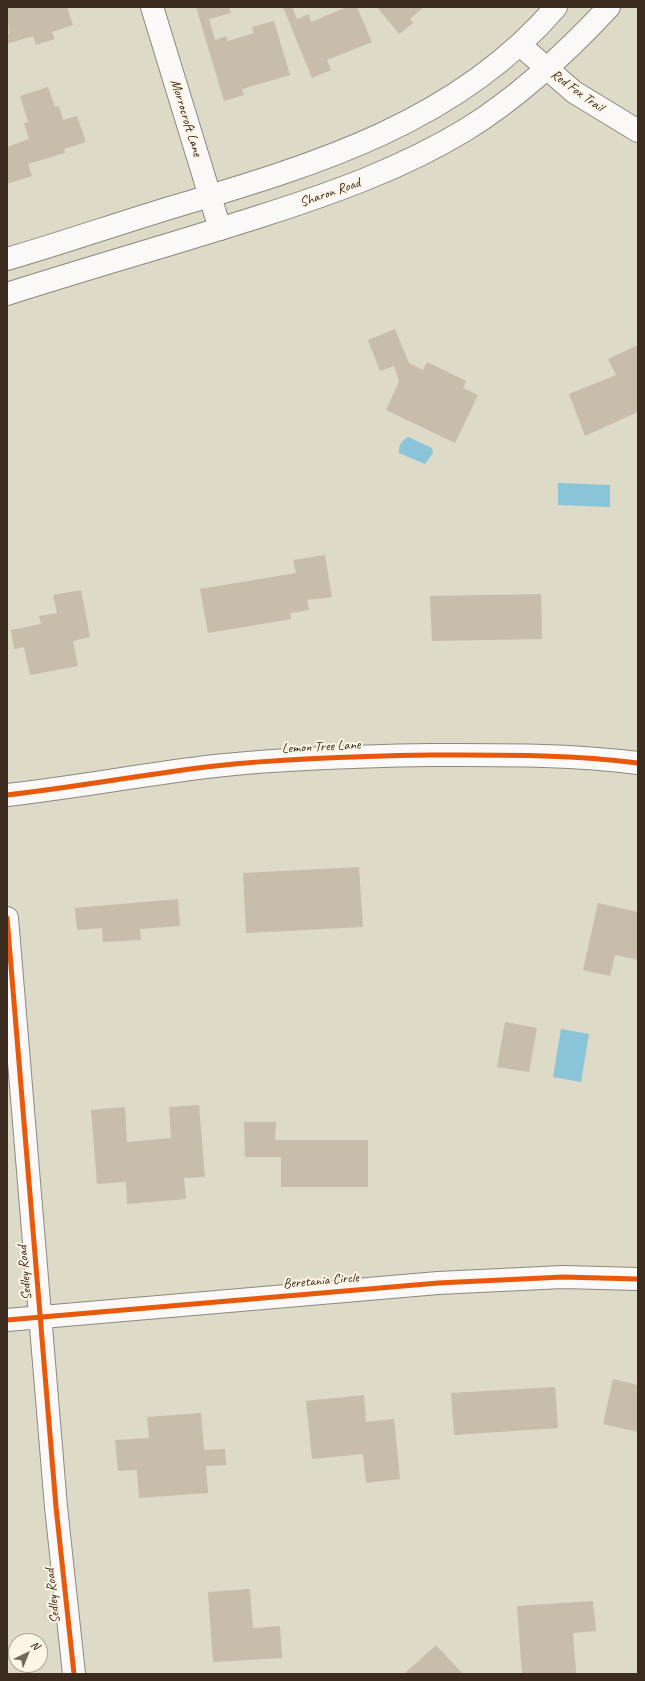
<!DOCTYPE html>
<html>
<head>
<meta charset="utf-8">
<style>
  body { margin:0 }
  #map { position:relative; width:645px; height:1681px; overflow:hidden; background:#dddac7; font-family:Caveat,sans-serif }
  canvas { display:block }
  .frame { position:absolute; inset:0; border:8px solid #3b2a1e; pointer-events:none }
  .north { position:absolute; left:8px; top:1633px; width:40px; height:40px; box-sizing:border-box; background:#fcf5e5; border:1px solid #afa495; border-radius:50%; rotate:43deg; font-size:11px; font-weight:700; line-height:16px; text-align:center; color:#3b2a1e }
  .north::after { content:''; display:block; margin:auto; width:14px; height:18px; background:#746859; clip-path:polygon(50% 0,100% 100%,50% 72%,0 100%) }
</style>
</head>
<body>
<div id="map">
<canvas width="645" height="1681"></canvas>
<div class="frame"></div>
<div class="north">N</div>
</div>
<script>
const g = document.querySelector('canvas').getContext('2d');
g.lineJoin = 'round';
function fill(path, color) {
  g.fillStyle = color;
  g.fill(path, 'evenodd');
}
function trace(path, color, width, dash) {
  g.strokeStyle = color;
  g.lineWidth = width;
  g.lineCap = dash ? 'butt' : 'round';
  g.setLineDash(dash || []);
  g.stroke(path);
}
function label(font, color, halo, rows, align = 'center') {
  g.font = font + ' Caveat,sans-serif';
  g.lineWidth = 4;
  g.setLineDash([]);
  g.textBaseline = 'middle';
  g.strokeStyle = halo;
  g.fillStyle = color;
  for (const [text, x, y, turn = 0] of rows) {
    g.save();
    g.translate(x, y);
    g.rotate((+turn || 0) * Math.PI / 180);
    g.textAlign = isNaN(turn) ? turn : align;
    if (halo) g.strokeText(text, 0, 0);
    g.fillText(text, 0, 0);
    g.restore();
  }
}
fill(new Path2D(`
  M408 437 432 448 433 453 425 464 399 453C399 444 401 441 408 437Z
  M558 483 610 485V507L558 505Z
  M561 1029 589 1034 581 1082 553 1077Z`), '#89c4d9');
fill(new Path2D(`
  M7 7H67L73 25 52 32 55 39 36 45 33 36 7 44V35L9 34Z
  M196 7H229L231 13 209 19 215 40 226 36 228 41 254 33 252 27 274 21 290 75 242 89 244 95 224 101Z
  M283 7H292L297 19 309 14 311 22 347 7H357L372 42 327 60 331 70 312 78Z
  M377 7H424L410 19 413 23 399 34Z
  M48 87 55 107 59 106 63 120 77 116 86 142 64 149 65 153 28 164 32 176 7 184V147L29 139 24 123 28 122 20 96Z
  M395 329 409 363 423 370 427 362 466 381 463 388 478 395 455 443 386 410 399 381 394 366 380 371 368 340Z
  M638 345V412L585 436 569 394 616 375 608 359Z
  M325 555 332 597 307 600 309 610 290 613 291 619 208 633 200 589 296 573 293 560Z
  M81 590 90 637 73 641 78 666 30 675 24 647 14 649 11 630 41 624 39 616 57 613 53 595Z
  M541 594 542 639 432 641 430 596Z
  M359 867 363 927 246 933 243 873Z
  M178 899 180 926 140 929 141 940 103 942 102 928 77 930 75 908Z
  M598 903 638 912V960L615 955 610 976 583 970Z
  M505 1022 537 1028 529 1072 497 1067Z
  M199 1105 205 1177 184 1178 186 1199 127 1204 126 1182 97 1184 91 1110 125 1107 127 1142 171 1138 169 1107Z
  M244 1122H276L275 1140H368V1187H281V1157H245Z
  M613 1379 638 1385V1432L603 1424Z
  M555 1387 558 1428 454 1435 451 1393Z
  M364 1395 366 1422 394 1419 400 1479 366 1483 363 1454 312 1459 306 1401Z
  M201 1413 204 1450 225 1449 226 1465 206 1466 208 1493 139 1498 137 1470 118 1471 115 1440 149 1438 147 1417Z
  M250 1589 253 1628 280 1626 282 1658 213 1662 208 1592Z
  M593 1601 596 1631 573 1633 576 1673 522 1674 517 1606Z
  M436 1645 463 1674H404Z`), '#c8bcab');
const minor = new Path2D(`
  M152 7 220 229
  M520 45 574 92 638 131
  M7 795C77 787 146 774 215 766 287 758 359 756 431 755 500 755 569 754 638 763
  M7 918 56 1507 74 1674
  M7 1320 438 1283 563 1277 638 1279`);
const major = new Path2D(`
  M7 259C59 244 111 226 163 210 307 167 454 126 556 7
  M7 294C91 267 177 243 261 216 333 193 403 168 467 129 520 96 567 52 609 7`);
trace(minor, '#8d887d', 24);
trace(major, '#8d887d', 24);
trace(minor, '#faf9f7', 22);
trace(major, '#faf9f7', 22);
trace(new Path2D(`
  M7 795C77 787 146 774 215 766 287 758 359 756 431 755 500 755 569 754 638 763
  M7 918 56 1507 74 1674
  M7 1320 438 1283 563 1277 638 1279`), '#e8590c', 5);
label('14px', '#3b2a1e', '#fcf5e5', [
  ["Red Fox Trail",577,91,36],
  ["Morrocroft Lane",186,118,73],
  ["Sharon Road",330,193,-19],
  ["Lemon Tree Lane",321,747,-3],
  ["Sedley Road",25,1273,-95],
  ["Beretania Circle",321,1281,-5],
  ["Sedley Road",53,1596,-96]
]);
</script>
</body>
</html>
